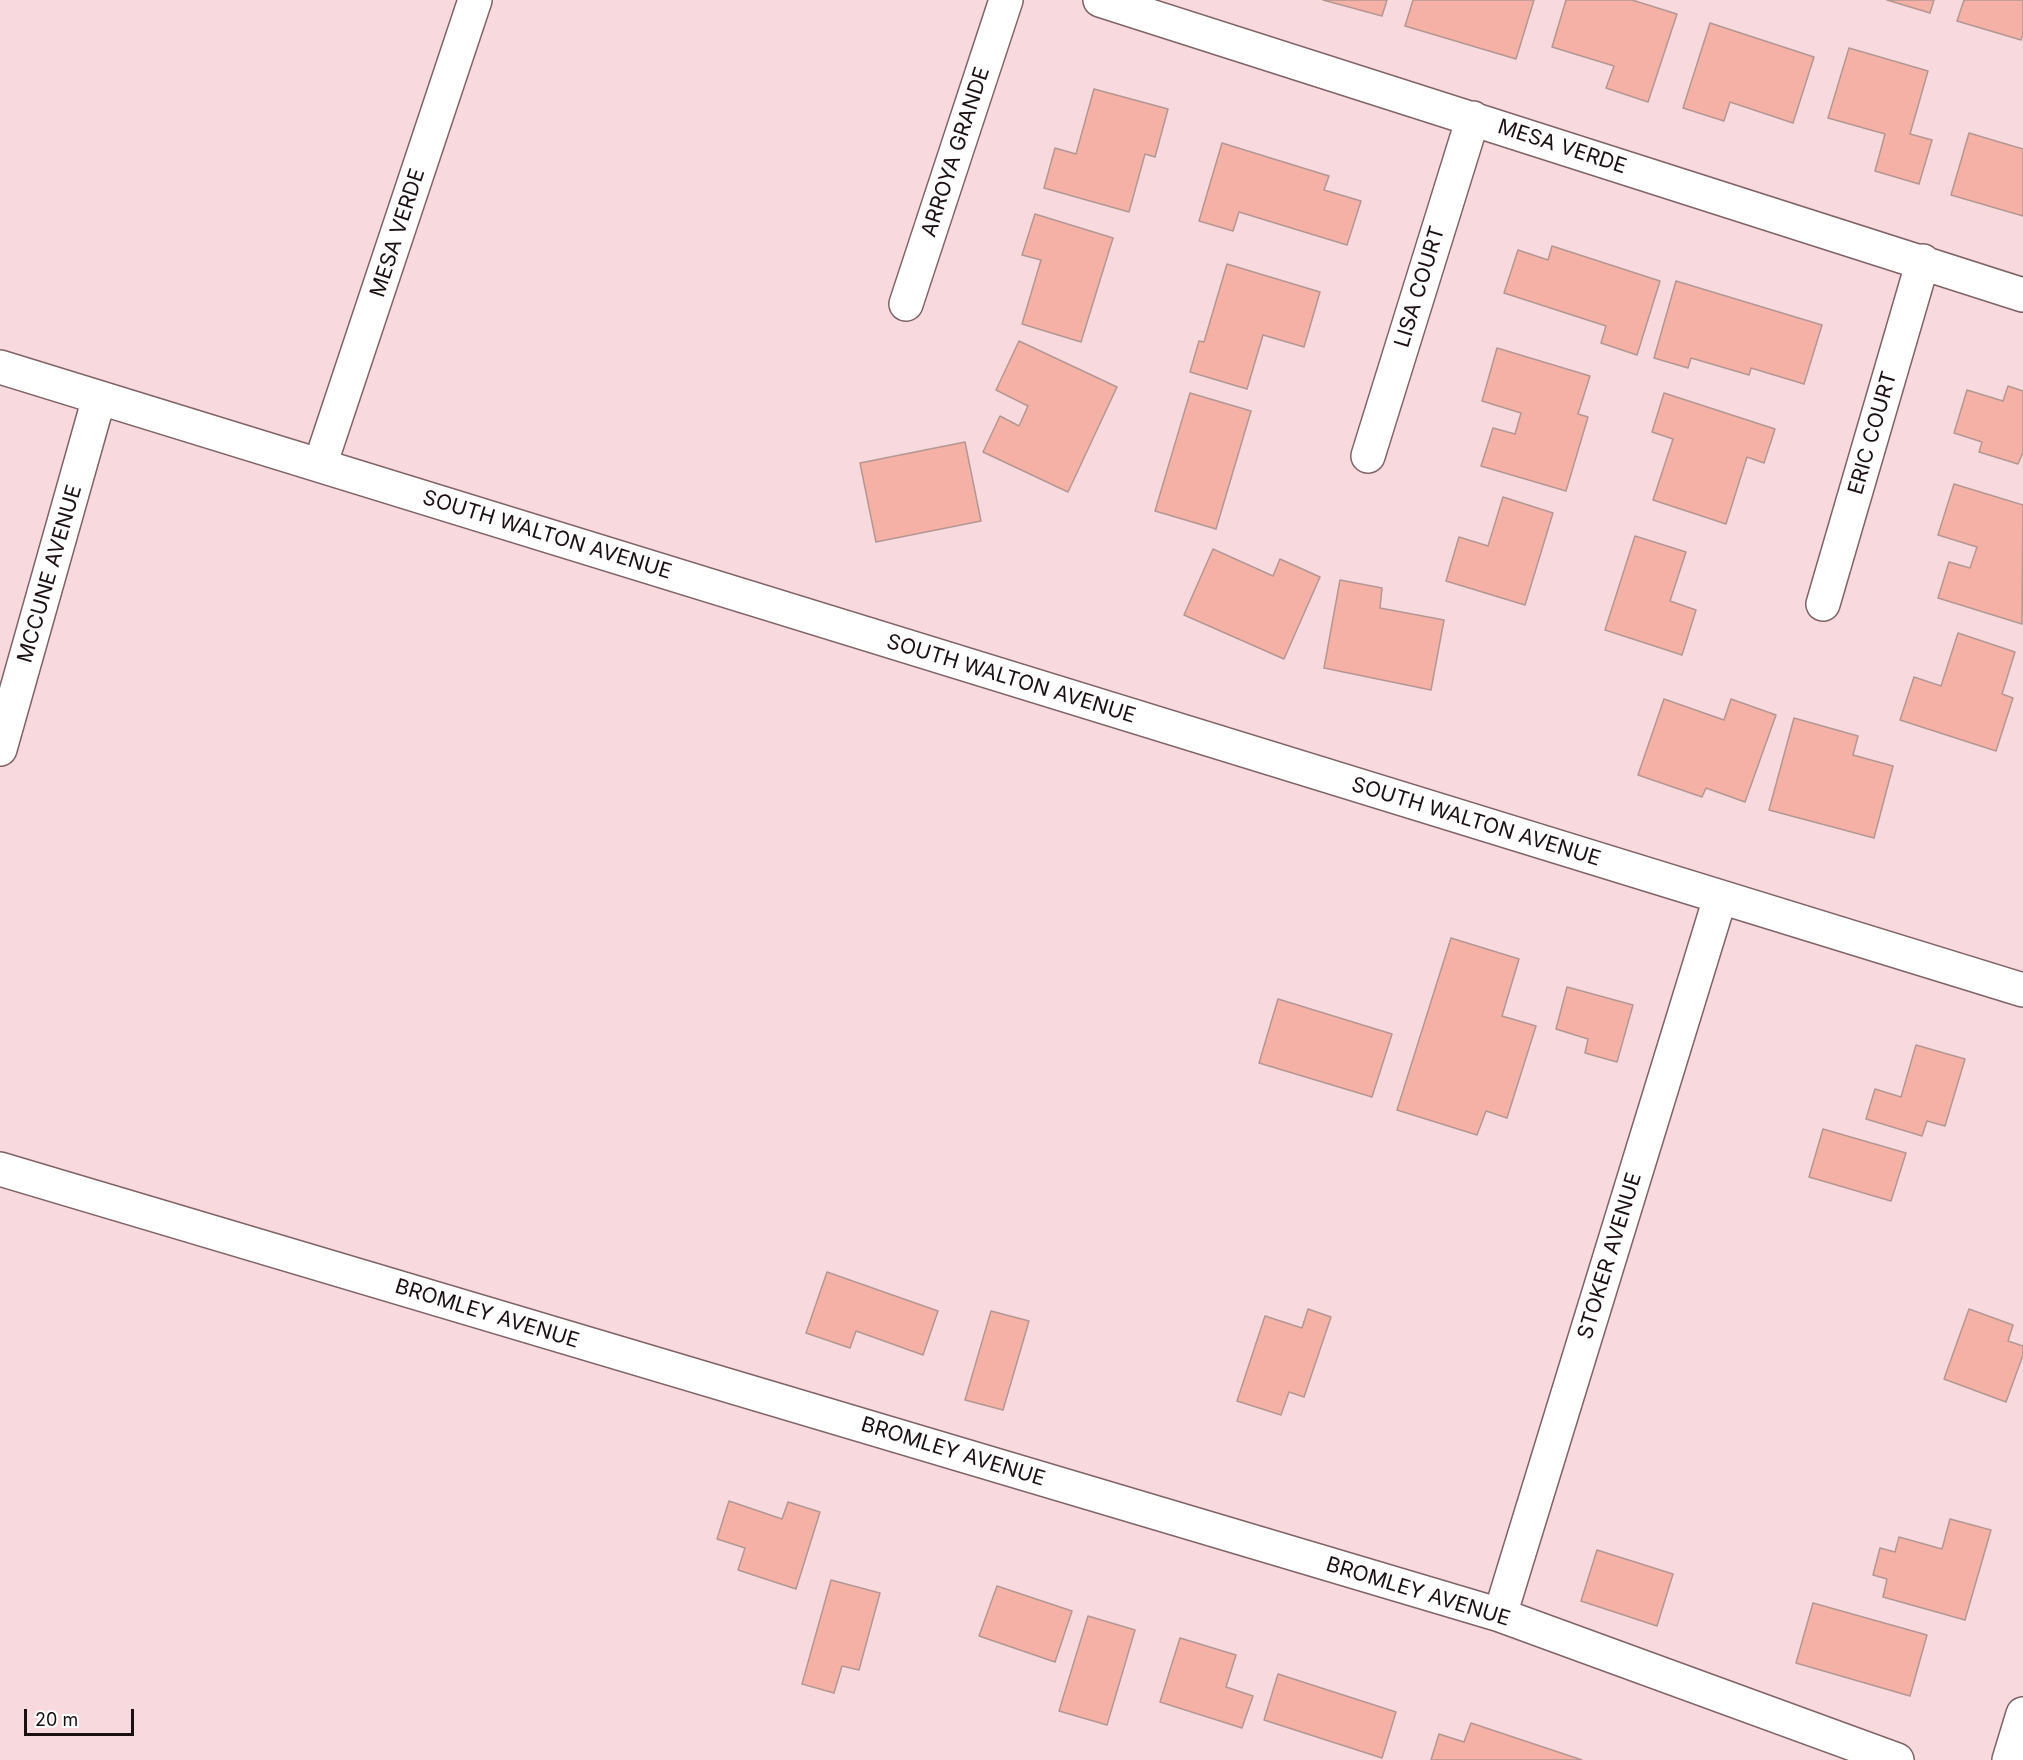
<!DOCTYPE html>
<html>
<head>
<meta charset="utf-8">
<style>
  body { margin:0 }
  #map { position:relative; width:2023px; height:1760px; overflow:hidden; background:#f8d9de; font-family:Inter,sans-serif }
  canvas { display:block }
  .scale { position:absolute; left:24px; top:1709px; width:110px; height:27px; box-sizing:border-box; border:3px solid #1a0f11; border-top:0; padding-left:8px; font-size:18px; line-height:21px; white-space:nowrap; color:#1a0f11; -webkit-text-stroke:4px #fff; paint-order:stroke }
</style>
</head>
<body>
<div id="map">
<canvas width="2023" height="1760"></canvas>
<div class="scale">20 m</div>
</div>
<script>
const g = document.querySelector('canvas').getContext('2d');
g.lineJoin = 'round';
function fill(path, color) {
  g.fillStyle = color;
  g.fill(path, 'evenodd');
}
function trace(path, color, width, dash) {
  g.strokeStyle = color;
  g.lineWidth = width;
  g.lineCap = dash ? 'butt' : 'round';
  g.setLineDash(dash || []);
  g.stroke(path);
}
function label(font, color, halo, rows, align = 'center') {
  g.font = font + ' Inter,sans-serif';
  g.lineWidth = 4.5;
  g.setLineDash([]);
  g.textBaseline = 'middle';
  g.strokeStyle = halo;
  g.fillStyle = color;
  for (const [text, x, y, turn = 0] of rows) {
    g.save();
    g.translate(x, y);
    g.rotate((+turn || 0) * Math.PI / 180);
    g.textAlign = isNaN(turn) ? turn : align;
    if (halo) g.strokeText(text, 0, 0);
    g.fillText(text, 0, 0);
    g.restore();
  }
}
const building = new Path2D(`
  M1323 0H1387L1382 16Z
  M1413 0H1534L1516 59 1405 26Z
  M1566 0H1632L1677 14 1648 102 1606 88 1614 66 1552 47Z
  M1887 0H1934L1930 13Z
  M1964 0H2023V35L2021 40 1957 21Z
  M1710 23 1814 57 1793 123 1730 102 1724 121 1683 108Z
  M1849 48 1928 71 1910 134 1932 140 1919 184 1875 171 1885 134 1828 118Z
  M1094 89 1168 109 1155 157 1145 154 1129 212 1044 188 1055 148 1076 154Z
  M1969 133 2023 149V216L1951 195Z
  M1222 143 1329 176 1324 190 1361 201 1347 245 1239 212 1233 231 1199 221Z
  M1035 214 1113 238 1081 342 1022 324 1041 260 1022 255Z
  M1552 246 1660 281 1637 355 1601 343 1606 326 1504 293 1518 250 1548 260Z
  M1227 264 1320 292 1304 347 1263 335 1247 389 1190 372 1199 341 1204 342Z
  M1676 281 1822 325 1804 384 1751 368 1749 375 1691 358 1688 368 1654 358Z
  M1019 341 1117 387 1068 492 983 452 1000 416 1019 426 1028 406 996 390Z
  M1497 348 1590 376 1578 414 1588 417 1566 491 1481 466 1493 428 1515 434 1521 413 1482 401Z
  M2008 386 2023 391V452L2018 464 1979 452 1982 442 1954 433 1967 390 2003 401Z
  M1190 393 1251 411 1216 529 1155 511Z
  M1664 393 1775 429 1764 463 1747 457 1726 524 1653 500 1673 439 1652 432Z
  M965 442 981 521 876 542 860 463Z
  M1954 484 2023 505 2022 624 1938 598 1949 562 1970 568 1977 547 1938 535Z
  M1503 497 1553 513 1525 605 1446 581 1459 537 1488 546Z
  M1635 536 1686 552 1670 601 1696 610 1682 655 1605 630Z
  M1213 549 1273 576 1280 559 1320 577 1284 659 1184 615Z
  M1340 580 1382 588 1380 608 1444 620 1431 690 1324 668Z
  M1958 633 2015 652 2002 694 2013 698 1996 751 1900 720 1914 677 1941 686Z
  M1664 699 1724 720 1731 699 1776 715 1745 802 1706 788 1702 797 1638 775Z
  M1794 718 1858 736 1853 755 1893 766 1874 838 1769 810Z
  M1451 938 1519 959 1502 1016 1536 1026 1507 1118 1486 1111 1477 1135 1397 1110Z
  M1567 987 1633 1005 1617 1062 1585 1053 1588 1039 1556 1029Z
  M1278 999 1392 1034 1372 1097 1259 1063Z
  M1916 1045 1965 1059 1945 1126 1927 1121 1922 1136 1866 1119 1875 1089 1901 1097Z
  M1823 1129 1906 1153 1891 1201 1809 1177Z
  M827 1272 938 1311 923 1355 856 1331 850 1348 806 1333Z
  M1308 1309 1331 1317 1304 1397 1289 1392 1281 1415 1237 1401 1265 1316 1302 1328Z
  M1969 1309 2013 1325 2008 1341 2023 1346V1355L2006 1402 1944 1379Z
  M991 1311 1029 1321 1003 1410 965 1400Z
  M729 1501 782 1519 788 1502 820 1512 796 1589 738 1570 745 1548 717 1539Z
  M1950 1519 1991 1530 1965 1620 1883 1597 1887 1579 1873 1575 1880 1548 1895 1552 1899 1537 1942 1549Z
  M1597 1550 1673 1574 1657 1626 1581 1601Z
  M831 1580 880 1593 859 1670 842 1666 834 1693 802 1684Z
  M997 1586 1072 1611 1055 1662 979 1636Z
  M1813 1603 1927 1635 1910 1696 1796 1663Z
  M1088 1616 1135 1630 1107 1725 1059 1711Z
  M1180 1638 1236 1655 1226 1687 1253 1696 1242 1728 1160 1702Z
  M1278 1674 1396 1712 1382 1758 1264 1720Z
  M1471 1723 1582 1760H1431L1439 1734 1464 1742Z`);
fill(building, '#f6b1a6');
trace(building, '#b39792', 1.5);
const minor = new Path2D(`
  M1100 0 2023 295
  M906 304 1006 0
  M0 367 2023 990
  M1368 456 1473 118
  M320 465 475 0
  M1823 604 1923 261
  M0 749 99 398
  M0 1169 1500 1615 1897 1760
  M1500 1615 1720 898
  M2009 1760 2023 1714`);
trace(minor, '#7e6367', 36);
trace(minor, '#fff', 33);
label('21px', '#1a0f11', '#fff', [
  ["MESA VERDE",1562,147,18],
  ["ARROYA GRANDE",956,152,-72],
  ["MESA VERDE",398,233,-72],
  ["LISA COURT",1420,287,-73],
  ["ERIC COURT",1873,433,-74],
  ["SOUTH WALTON AVENUE",547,535,17],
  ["MCCUNE AVENUE",50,574,-74],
  ["SOUTH WALTON AVENUE",1011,679,17],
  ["SOUTH WALTON AVENUE",1476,822,17],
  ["STOKER AVENUE",1610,1256,-73],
  ["BROMLEY AVENUE",487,1314,17],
  ["BROMLEY AVENUE",953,1452,17],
  ["BROMLEY AVENUE",1418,1592,17]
]);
</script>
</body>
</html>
